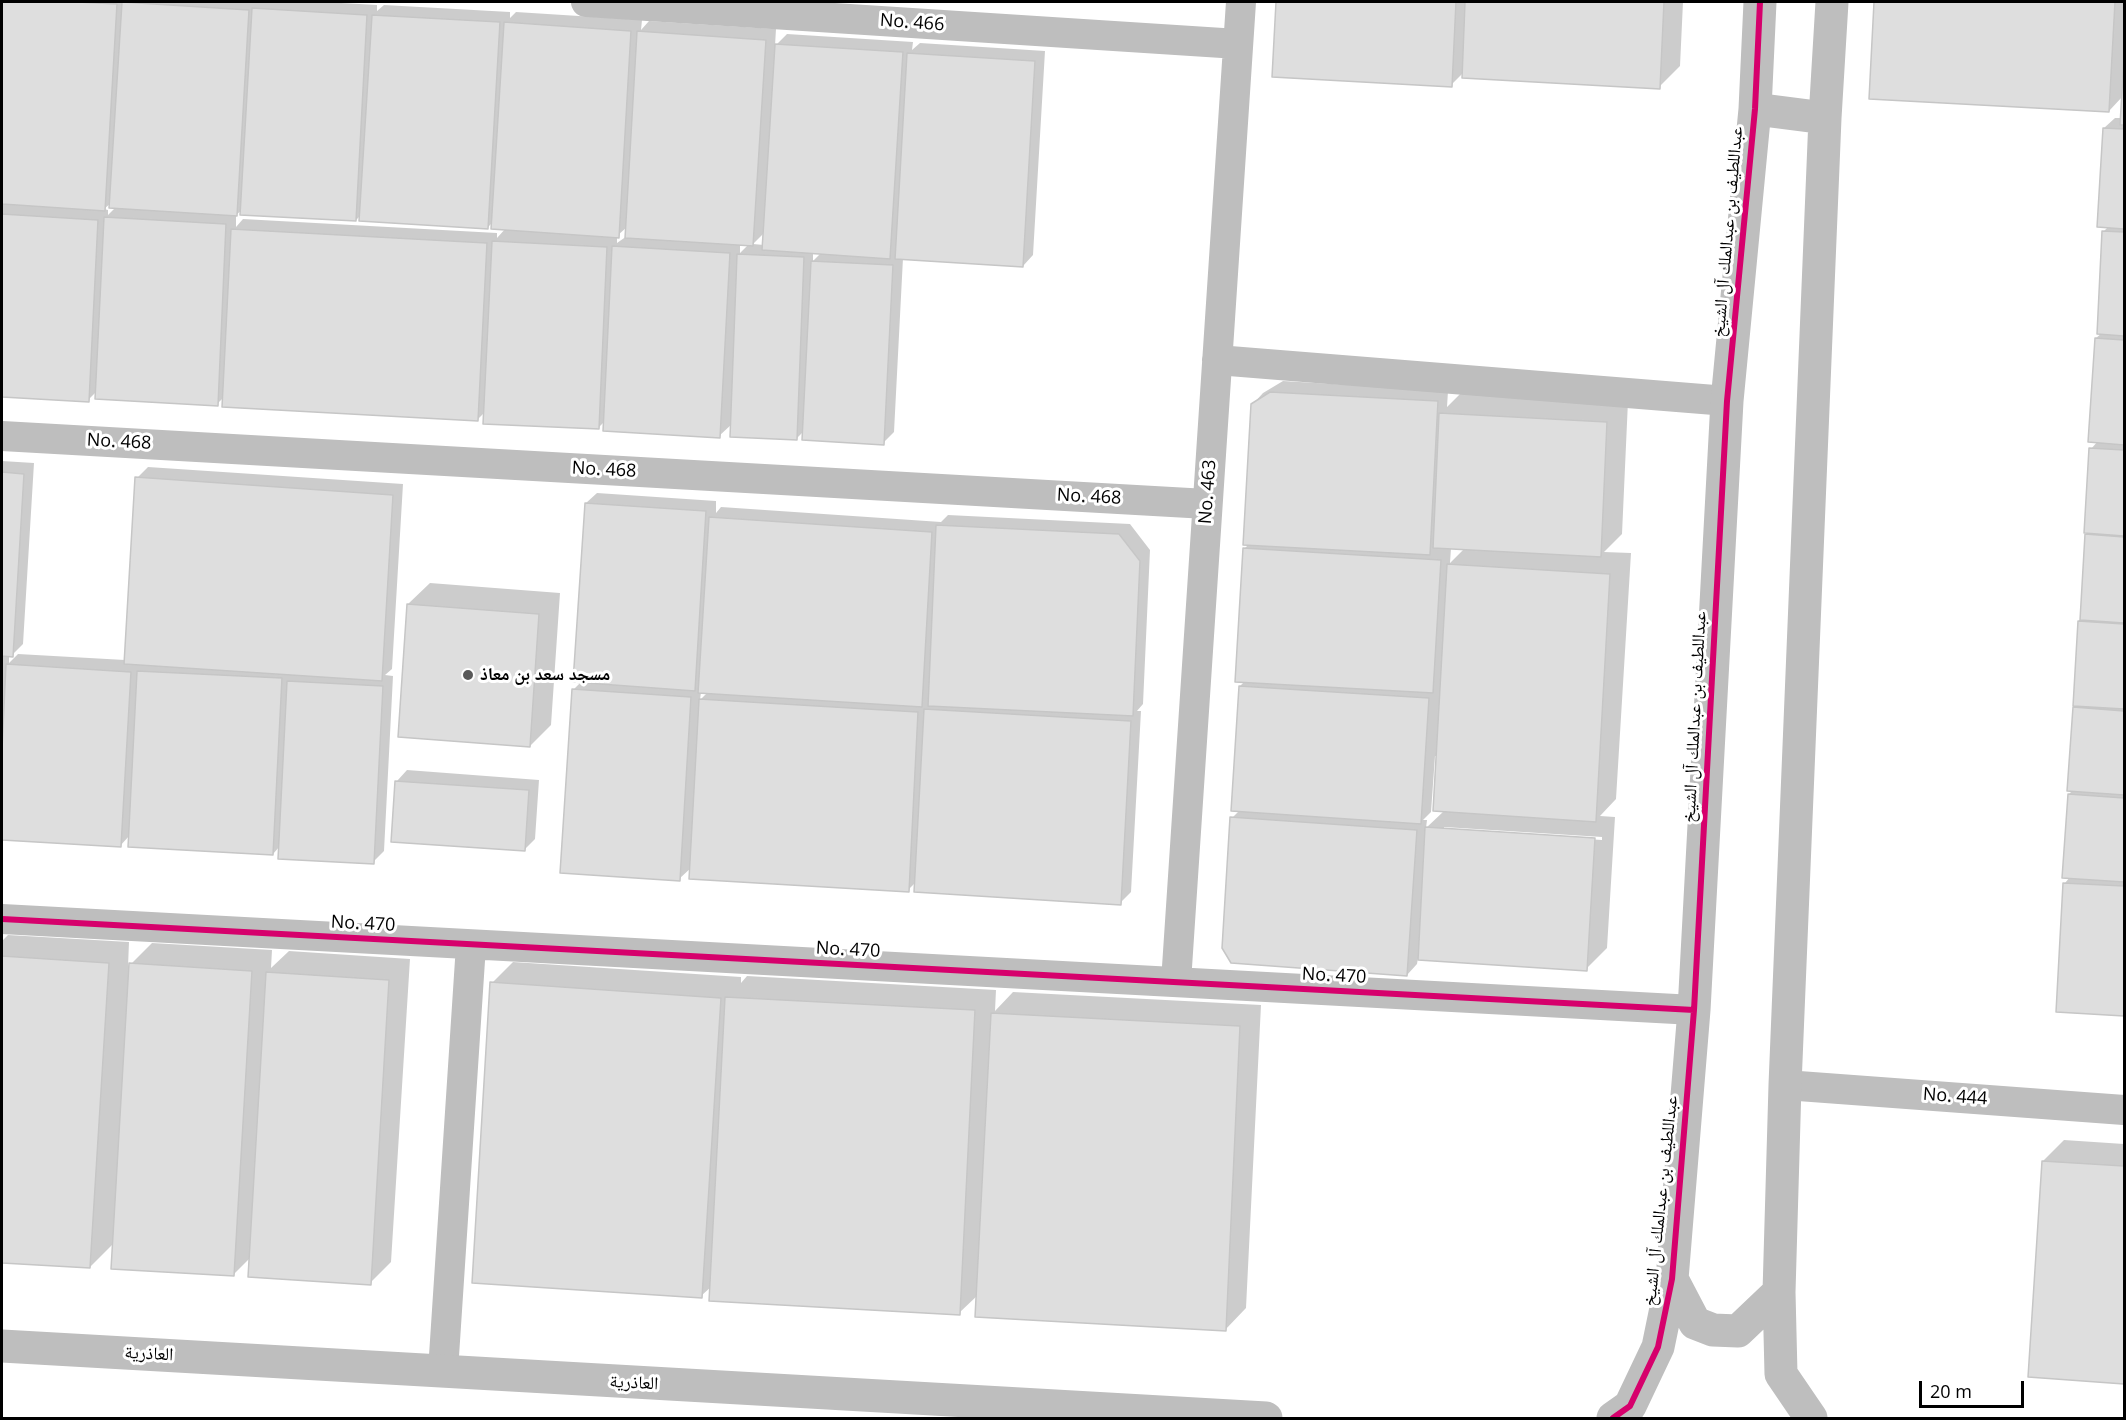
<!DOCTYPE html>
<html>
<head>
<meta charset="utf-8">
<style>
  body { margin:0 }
  #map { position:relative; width:2126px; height:1420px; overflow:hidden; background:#fff; font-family:"Open Sans",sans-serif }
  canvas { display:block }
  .frame { position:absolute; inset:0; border:3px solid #000; pointer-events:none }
  .scale { position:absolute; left:1919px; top:1381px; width:105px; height:27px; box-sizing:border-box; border:3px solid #000; border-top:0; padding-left:8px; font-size:18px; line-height:21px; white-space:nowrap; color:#000; -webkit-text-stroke:4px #fff; paint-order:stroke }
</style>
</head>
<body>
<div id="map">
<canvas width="2126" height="1420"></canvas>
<div class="frame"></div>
<div class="scale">20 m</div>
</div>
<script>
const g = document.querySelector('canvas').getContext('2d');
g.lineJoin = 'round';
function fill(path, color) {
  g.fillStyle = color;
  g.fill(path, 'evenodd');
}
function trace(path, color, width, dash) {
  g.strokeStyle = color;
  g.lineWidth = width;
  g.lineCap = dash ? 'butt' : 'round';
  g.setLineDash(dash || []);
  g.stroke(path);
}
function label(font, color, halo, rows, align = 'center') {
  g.font = font + ' "Open Sans","Noto Naskh Arabic",sans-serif';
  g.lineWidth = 6;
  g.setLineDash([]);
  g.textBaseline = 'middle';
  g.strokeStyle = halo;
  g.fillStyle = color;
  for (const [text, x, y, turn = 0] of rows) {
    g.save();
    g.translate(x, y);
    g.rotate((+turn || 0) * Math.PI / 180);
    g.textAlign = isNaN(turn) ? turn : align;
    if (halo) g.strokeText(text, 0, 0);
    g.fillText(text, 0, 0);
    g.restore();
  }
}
fill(new Path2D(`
  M2 2H324L377 5V11L384 5 510 12V18L516 12 642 20 641 30 649 21 776 29 775 46 787 34 913 42 912 50 920 43 1045 51 1033 255 1023 266 903 258 894 432 883 443 804 431 796 439 732 424 719 436 605 421 598 428 485 412 477 420 224 397 217 404 97 391 88 400 2 395ZM111 203 116 207 108 215V210L104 209ZM242 210 356 220 361 215 487 228 493 222 506 228 497 238V233L243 219 236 227V215ZM627 227V236L617 243V236ZM765 232 764 245 753 244ZM740 243 749 244 740 253ZM813 252 821 253 813 261Z
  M1278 2H1683L1680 66 1659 87 1463 73 1451 85 1274 75Z
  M1875 2H2124V1014L2057 1010 2065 883 2070 877 2069 794 2073 790 2074 708 2077 704 2080 621 2086 535 2090 532 2091 449 2098 441 2096 338 2102 333 2104 231 2109 226 2104 128 2115 118H2122L2123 96 2109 111 1870 97Z
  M1283 381 1448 391 1447 407 1462 392 1628 401 1622 534 1604 552 1631 553 1616 799 1600 816 1615 817 1607 948 1586 969 1418 958 1417 964 1407 975 1232 818 1240 810V686L1245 681 1244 549 1249 544 1252 405 1263 393ZM1451 548H1465L1450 563ZM1435 756H1438L1444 811 1426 828 1427 820H1423L1431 812ZM1444 827 1602 837V840L1444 830Z
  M2 461 34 463 23 644 12 655H9V663L18 654 125 660 137 478 148 467 403 484 392 669 385 675 393 676 384 851 373 862 280 846 273 854 130 835 120 846 2 839Z
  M597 493 716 501V513L721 507 941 522 948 515 1130 524 1150 550 1143 704 1137 711H1141L1131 892 1120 903 916 882 908 890 692 867 679 879 573 690 582 681 586 503ZM701 692H708L700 700Z
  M430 583 560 593 551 725 530 746 408 604Z
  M407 770 539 780 535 839 524 850 397 781Z
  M8 935 129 942 128 967 152 943 272 950 271 968 289 951 410 959 391 1262 370 1283 250 1258 233 1275 114 1243 90 1267 2 1261V941Z
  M513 962 741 977V983L747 976 996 990 995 1011 1013 992 1261 1005 1246 1308 1225 1330 978 1295 959 1313 712 1286 701 1296 492 983Z
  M2064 1140 2124 1144V1382L2030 1376 2043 1161Z`), '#0003');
const building = new Path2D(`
  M2 2H77L117 4 105 211 2 204Z
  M122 2 249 10 237 216 109 208Z
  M1276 2H1456L1452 87 1272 77Z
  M1465 2H1664L1660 89 1462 78Z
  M1874 2H2115L2109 112 1869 99Z
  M252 8 367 15 356 221 240 215Z
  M372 15 500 22 488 229 359 221Z
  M504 22 631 31 619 238 491 229Z
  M637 31 766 40 753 246 625 238Z
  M775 44 903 52 890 259 762 250Z
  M907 53 1035 61 1023 267 895 259Z
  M2124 56V125H2120Z
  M2103 128 2124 129V229L2097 227Z
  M2 214 98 220 89 402 2 397Z
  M104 217 226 224 218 406 95 399Z
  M231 229 487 243 478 421 222 407Z
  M2102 231 2124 232V336L2097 334Z
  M492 241 607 247 599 429 483 424Z
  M612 246 730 253 720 438 603 431Z
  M737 254 804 257 797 440 730 437Z
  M811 261 893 265 884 445 802 440Z
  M2095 338 2124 340V445L2088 442Z
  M1270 392 1438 401 1430 555 1243 545 1251 404Z
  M1439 413 1607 422 1601 557 1433 548Z
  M2089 448 2124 450V536L2084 533Z
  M2 472 24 474 13 657 2 656Z
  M135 477 393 495 382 681 124 664Z
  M585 503 706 511 695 691 573 682Z
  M709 517 932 532 922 707 698 693Z
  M936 525 1119 534 1140 561 1133 716 928 706Z
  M2085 534 2124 537V623L2080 620Z
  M1243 548 1441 560 1433 693 1235 682Z
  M1447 564 1610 574 1596 822 1433 811Z
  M407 604 539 614 530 747 398 737Z
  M2078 621 2124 624V709L2073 706Z
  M6 664 131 672 121 847 2 840V749Z
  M137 671 282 678 273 855 128 847Z
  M287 681 383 686 374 864 278 859Z
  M1239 686 1429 698 1421 824 1231 811Z
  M572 689 691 697 680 881 560 873Z
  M699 699 918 712 909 892 689 879Z
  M2073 707 2124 711V795L2067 791Z
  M924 709 1131 721 1121 905 914 892Z
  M395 781 529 790 525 851 391 842Z
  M2068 794 2124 798V882L2062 878Z
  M1230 817 1417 830 1407 976 1231 963 1222 948Z
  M1425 827 1595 838 1587 971 1418 960Z
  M2063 883 2124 886V1016L2056 1012Z
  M2 956 109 963 90 1268 2 1263Z
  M129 963 252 971 234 1276 111 1269Z
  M266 972 389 980 371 1285 248 1277Z
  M490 982 721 998 702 1298 472 1283Z
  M725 997 975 1010 960 1315 709 1301Z
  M991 1013 1240 1026 1226 1331 975 1317Z
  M2042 1161 2124 1166V1384L2028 1377Z`);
fill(building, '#dedede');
trace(building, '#c6c6c6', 1.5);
trace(new Path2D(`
  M586 2 1238 44
  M1217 360 1727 401
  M2 436 1207 504
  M2 919 1694 1010
  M1176 982 1241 2
  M1785 1085 2124 1110
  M443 1371 471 945`), '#bebebe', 30);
trace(new Path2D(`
  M1755 109 1825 118
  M1672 1279 1695 1323 1713 1330 1738 1331 1779 1292
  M2 1346 1266 1418
  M1613 1418 1630 1406 1658 1347 1672 1279 1694 1010 1727 401 1755 109 1760 2
  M1811 1418 1781 1374 1779 1292 1785 1085 1825 118 1832 2`), '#bebebe', 33);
trace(new Path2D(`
  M2 919 1694 1010
  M1613 1418 1630 1406 1658 1347 1672 1279 1694 1010 1727 401 1755 109 1760 2`), '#d6006c', 6);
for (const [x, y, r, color] of [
  [468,675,6,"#595959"]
]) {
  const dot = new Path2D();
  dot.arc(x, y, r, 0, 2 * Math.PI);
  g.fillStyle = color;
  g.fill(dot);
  trace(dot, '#fff', 2);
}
label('18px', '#000', '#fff', [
  ["No. 466",912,23,4],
  ["عبداللطيف بن عبدالملك آل الشيخ",1728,232,-85],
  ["No. 468",119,442,3],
  ["No. 468",604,470,3],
  ["No. 463",1208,492,-86],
  ["No. 468",1089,497,3],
  ["عبداللطيف بن عبدالملك آل الشيخ",1695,717,-87],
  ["No. 470",363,924,3],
  ["No. 470",848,950,3],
  ["No. 470",1334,976,3],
  ["No. 444",1955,1097,4],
  ["عبداللطيف بن عبدالملك آل الشيخ",1661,1201,-84],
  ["العاذرية",149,1354,3],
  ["العاذرية",634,1383,3]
]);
label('bold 18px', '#000', '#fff', [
  ["مسجد سعد بن معاذ",480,675]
], 'left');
</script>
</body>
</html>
